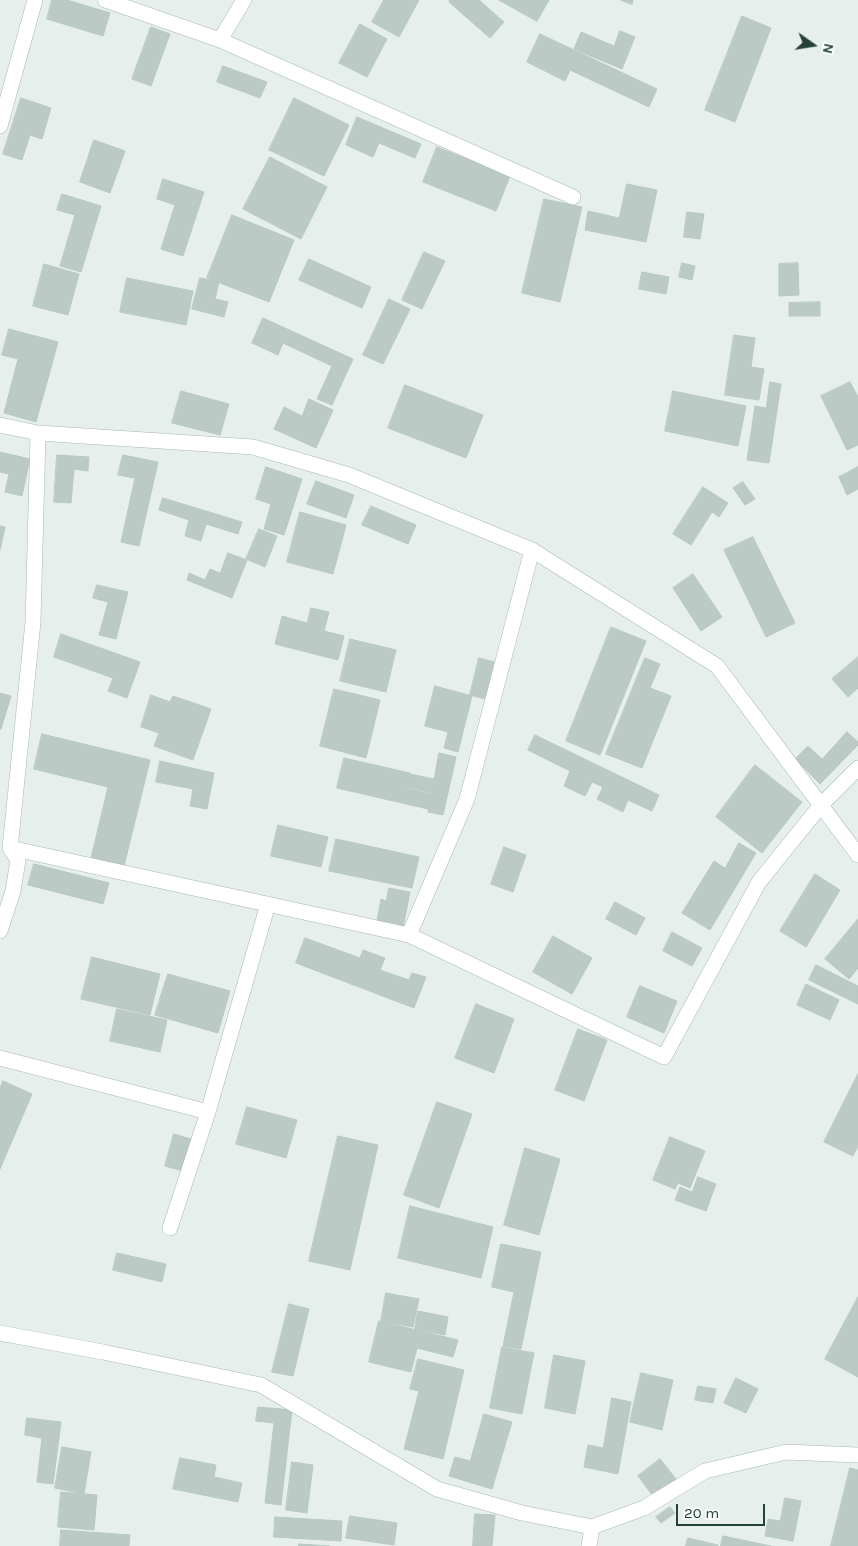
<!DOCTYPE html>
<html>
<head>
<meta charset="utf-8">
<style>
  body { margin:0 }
  #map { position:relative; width:858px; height:1546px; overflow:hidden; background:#e6efeb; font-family:Karla,sans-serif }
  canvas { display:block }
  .north { position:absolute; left:788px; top:20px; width:50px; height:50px; -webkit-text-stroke:4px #f7fbf9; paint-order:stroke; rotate:103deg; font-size:14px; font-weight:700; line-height:20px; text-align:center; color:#24423a }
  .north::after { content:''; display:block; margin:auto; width:18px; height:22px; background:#24423a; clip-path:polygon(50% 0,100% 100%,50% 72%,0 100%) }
  .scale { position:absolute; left:676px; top:1504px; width:89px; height:22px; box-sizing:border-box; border:2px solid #24423a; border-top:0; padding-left:6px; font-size:15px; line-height:18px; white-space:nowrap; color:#24423a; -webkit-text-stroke:4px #f7fbf9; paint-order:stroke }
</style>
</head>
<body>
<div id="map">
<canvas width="858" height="1546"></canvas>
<div class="north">N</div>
<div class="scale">20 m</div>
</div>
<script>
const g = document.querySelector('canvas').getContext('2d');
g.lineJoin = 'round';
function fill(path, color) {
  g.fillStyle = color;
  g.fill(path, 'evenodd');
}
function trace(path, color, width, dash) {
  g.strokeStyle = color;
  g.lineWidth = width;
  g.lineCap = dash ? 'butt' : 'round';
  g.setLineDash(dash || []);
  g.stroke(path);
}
const building = new Path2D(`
  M52 0H67L110 13 103 36 47 19Z
  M384 0H419L399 37 372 22Z
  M450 0H479L504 22 490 38 449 2Z
  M499 0H549L537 21Z
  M621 0H633L632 4Z
  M742 16 771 28 735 122 705 110Z
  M360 24 387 39 367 77 339 63Z
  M151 27 170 34 151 86 132 79Z
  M620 31 635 37 622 69 574 49 581 32 614 46Z
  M540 34 657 89 649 107 570 70 565 81 527 62Z
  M223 66 267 82 260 98 217 82Z
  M21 98 51 108 42 139 30 135 22 160 3 154Z
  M294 98 349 125 324 176 269 150Z
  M357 117 421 144 415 158 379 143 373 157 346 145Z
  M94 140 125 151 110 193 80 182Z
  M437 147 510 176 496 211 423 182Z
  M270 157 327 187 301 239 243 209Z
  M163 179 204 192 183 256 161 249 175 205 157 199Z
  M627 184 657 190 646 242 585 230 588 211 619 218Z
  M62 194 101 206 81 272 60 266 75 215 57 210Z
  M544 199 582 207 560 302 522 293Z
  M687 212 704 214 700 239 684 237Z
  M232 215 294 240 269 302 207 278Z
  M424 252 445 261 422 309 402 300Z
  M309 259 371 287 362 308 299 280Z
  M682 263 695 266 692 280 679 277Z
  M798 263 799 295 779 296V264Z
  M44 264 79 274 68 315 33 306Z
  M642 272 669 277 666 294 639 289Z
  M127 278 193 291 186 325 120 312Z
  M200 278 219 282 215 299 228 302 224 317 192 309Z
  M389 299 410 309 383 364 363 355Z
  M820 302V316H789V303Z
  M263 318 353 359 332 405 317 399 332 366 283 343 278 355 252 343Z
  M9 329 58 342 36 422 4 413 18 359 2 355Z
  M734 335 755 338 751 367 764 369 759 400 725 395Z
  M770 382 781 384 769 463 747 460 755 406 766 408Z
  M850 382 858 397V445L847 450 821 396Z
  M405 385 483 415 466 458 388 428Z
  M181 391 229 404 220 435 172 423Z
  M673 391 746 406 738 446 665 431Z
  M309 399 333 410 316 448 274 429 284 407 302 416Z
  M0 452 30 459 22 496 5 492 9 474 0 472Z
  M57 455 89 457 88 471 74 469 71 503 54 502Z
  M123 455 158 462 139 546 121 542 135 478 118 475Z
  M266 467 302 479 284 535 264 529 271 504 256 499Z
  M858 467V489L847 495 839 477Z
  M316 481 354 495 346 518 307 504Z
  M743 482 755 499 745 505 733 488Z
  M703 487 728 503 719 517 712 512 691 545 673 534Z
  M163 498 242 522 238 534 206 524 201 541 185 536 189 520 159 510Z
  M371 506 416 525 408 544 362 525Z
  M300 512 346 525 333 574 287 562Z
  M0 526 5 527 0 550Z
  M259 529 277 536 265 567 246 559Z
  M753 537 795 623 766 637 724 550Z
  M228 553 247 560 232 598 187 580 189 573 205 580 210 569 220 573Z
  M693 574 722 617 701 631 673 588Z
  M97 585 128 592 116 639 99 635 108 602 93 598Z
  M311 608 329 612 324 631 344 636 338 660 275 644 282 616 307 623Z
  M611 627 646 641 600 755 566 741Z
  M61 634 140 662 127 698 108 691 113 678 54 657Z
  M350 639 396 650 386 692 340 681Z
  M858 657V688L848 697 832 679Z
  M479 658 498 663 489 700 470 695Z
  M645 658 660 664 650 688 671 696 642 768 606 754Z
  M435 686 472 696 458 752 444 748 448 732 425 726Z
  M334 689 380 700 366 758 320 746Z
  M0 693 11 696 1 729H0Z
  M151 695 170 702 173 696 211 709 193 760 154 746 159 733 141 727Z
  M847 732 858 742V745L820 784 795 759 808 746 822 759Z
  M42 734 150 760 124 866 91 858 108 787 34 769Z
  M535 735 659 795 652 811 628 800 623 812 597 799 603 787 592 782 585 796 564 786 570 771 528 750Z
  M439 753 456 757 443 815 428 812 432 793 407 787 410 774 434 779Z
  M344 758 410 773 406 788 431 794 428 809 337 788Z
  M160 761 214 773 207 809 190 806 193 789 156 782Z
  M755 765 802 802 762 853 716 817Z
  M278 825 328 837 321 867 271 856Z
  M336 839 419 857 412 888 329 871Z
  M739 843 756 853 710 930 682 913 714 861 725 868Z
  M504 847 526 855 513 892 491 884Z
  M34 864 109 883 103 904 28 885Z
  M815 874 840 890 806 947 780 931Z
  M389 888 410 892 403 927 377 921 381 899 386 901Z
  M615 902 645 918 636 935 606 919Z
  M858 919V968L849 979 825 959Z
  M672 932 702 948 692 966 663 951Z
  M553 936 592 958 572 994 533 972Z
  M305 938 360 958 363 950 385 958 380 970 409 980 412 973 426 977 414 1008 296 963Z
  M92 957 160 974 150 1015 81 999Z
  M816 965 858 986V1004L809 980Z
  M168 974 230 991 218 1033 155 1015Z
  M806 984 839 1000 830 1020 797 1005Z
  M640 986 677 1001 664 1033 627 1017Z
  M476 1004 514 1019 494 1073 455 1058Z
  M117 1009 167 1020 160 1052 110 1041Z
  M578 1029 607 1040 584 1101 555 1090Z
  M858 1074V1146L853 1156 824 1142Z
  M3 1081 32 1094 0 1169V1089Z
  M437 1102 472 1114 439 1208 404 1195Z
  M247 1107 297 1120 286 1158 236 1144Z
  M174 1134 191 1139 183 1171 165 1166Z
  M338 1136 378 1145 350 1270 309 1261Z
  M670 1137 705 1151 690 1188 678 1183 675 1189 653 1180Z
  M525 1148 560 1159 539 1235 504 1225Z
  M698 1177 716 1184 706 1211 675 1200 680 1187 692 1192Z
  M410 1206 493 1227 481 1278 398 1258Z
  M501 1244 541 1252 521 1349 503 1346 514 1292 492 1287Z
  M117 1253 166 1264 162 1282 113 1270Z
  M386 1293 419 1299 413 1327 381 1321Z
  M858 1297V1377L825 1359Z
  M289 1304 309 1309 293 1376 272 1372Z
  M418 1311 448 1317 445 1335 415 1329Z
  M379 1321 458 1340 453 1357 417 1348 411 1372 369 1362Z
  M502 1347 534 1353 522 1414 490 1408Z
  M554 1355 585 1361 575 1414 545 1408Z
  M418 1359 464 1370 443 1459 404 1449 419 1391 410 1389Z
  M641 1373 673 1380 662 1430 630 1422Z
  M736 1378 758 1389 746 1413 724 1403Z
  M698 1386 716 1389 713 1403 695 1400Z
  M612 1398 631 1402 618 1474 584 1467 588 1445 603 1448Z
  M258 1407 292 1410 281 1505 265 1503 274 1423 256 1421Z
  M484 1414 512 1422 492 1489 449 1476 455 1457 470 1461Z
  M27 1418 61 1422 53 1484 37 1482 42 1438 25 1435Z
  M62 1447 91 1452 84 1494 55 1488Z
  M180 1458 216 1465 214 1477 242 1483 238 1502 173 1489Z
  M660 1459 676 1479 653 1496 638 1476Z
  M292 1462 313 1465 307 1513 286 1510Z
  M850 1468 858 1470V1546H831Z
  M61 1492 97 1495 94 1530 58 1527Z
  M785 1498 801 1501 793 1541 765 1536 768 1519 780 1521Z
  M670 1507 675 1513 661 1523 656 1517Z
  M475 1514 495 1515 492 1546H473Z
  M350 1516 397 1523 394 1545 346 1538Z
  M275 1517 342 1521 341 1541 274 1537Z
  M61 1530 130 1535 129 1546H60Z
  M723 1536 771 1546H721Z
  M688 1538 718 1545V1546H686Z
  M299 1544 330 1546H299Z`);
fill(building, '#bbcac4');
trace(building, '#b8c9c2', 1);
const minor = new Path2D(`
  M105 0 220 40 573 197
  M220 40 244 0
  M0 126 35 0
  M0 425 38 433 253 447 349 475 532 550 717 666 858 855
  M10 848 409 935 664 1057 759 882 821 805 858 768
  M0 931 13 891 18 860 10 848 33 622 38 433
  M409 935 467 799 532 550
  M0 1058 208 1112
  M170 1228 208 1112 268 904
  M0 1333 103 1352 261 1385 437 1489 522 1513 592 1527 644 1508 705 1471 786 1452 858 1455
  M589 1546 592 1527`);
trace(minor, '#a8b8b2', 16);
trace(minor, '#fff', 15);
</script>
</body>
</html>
